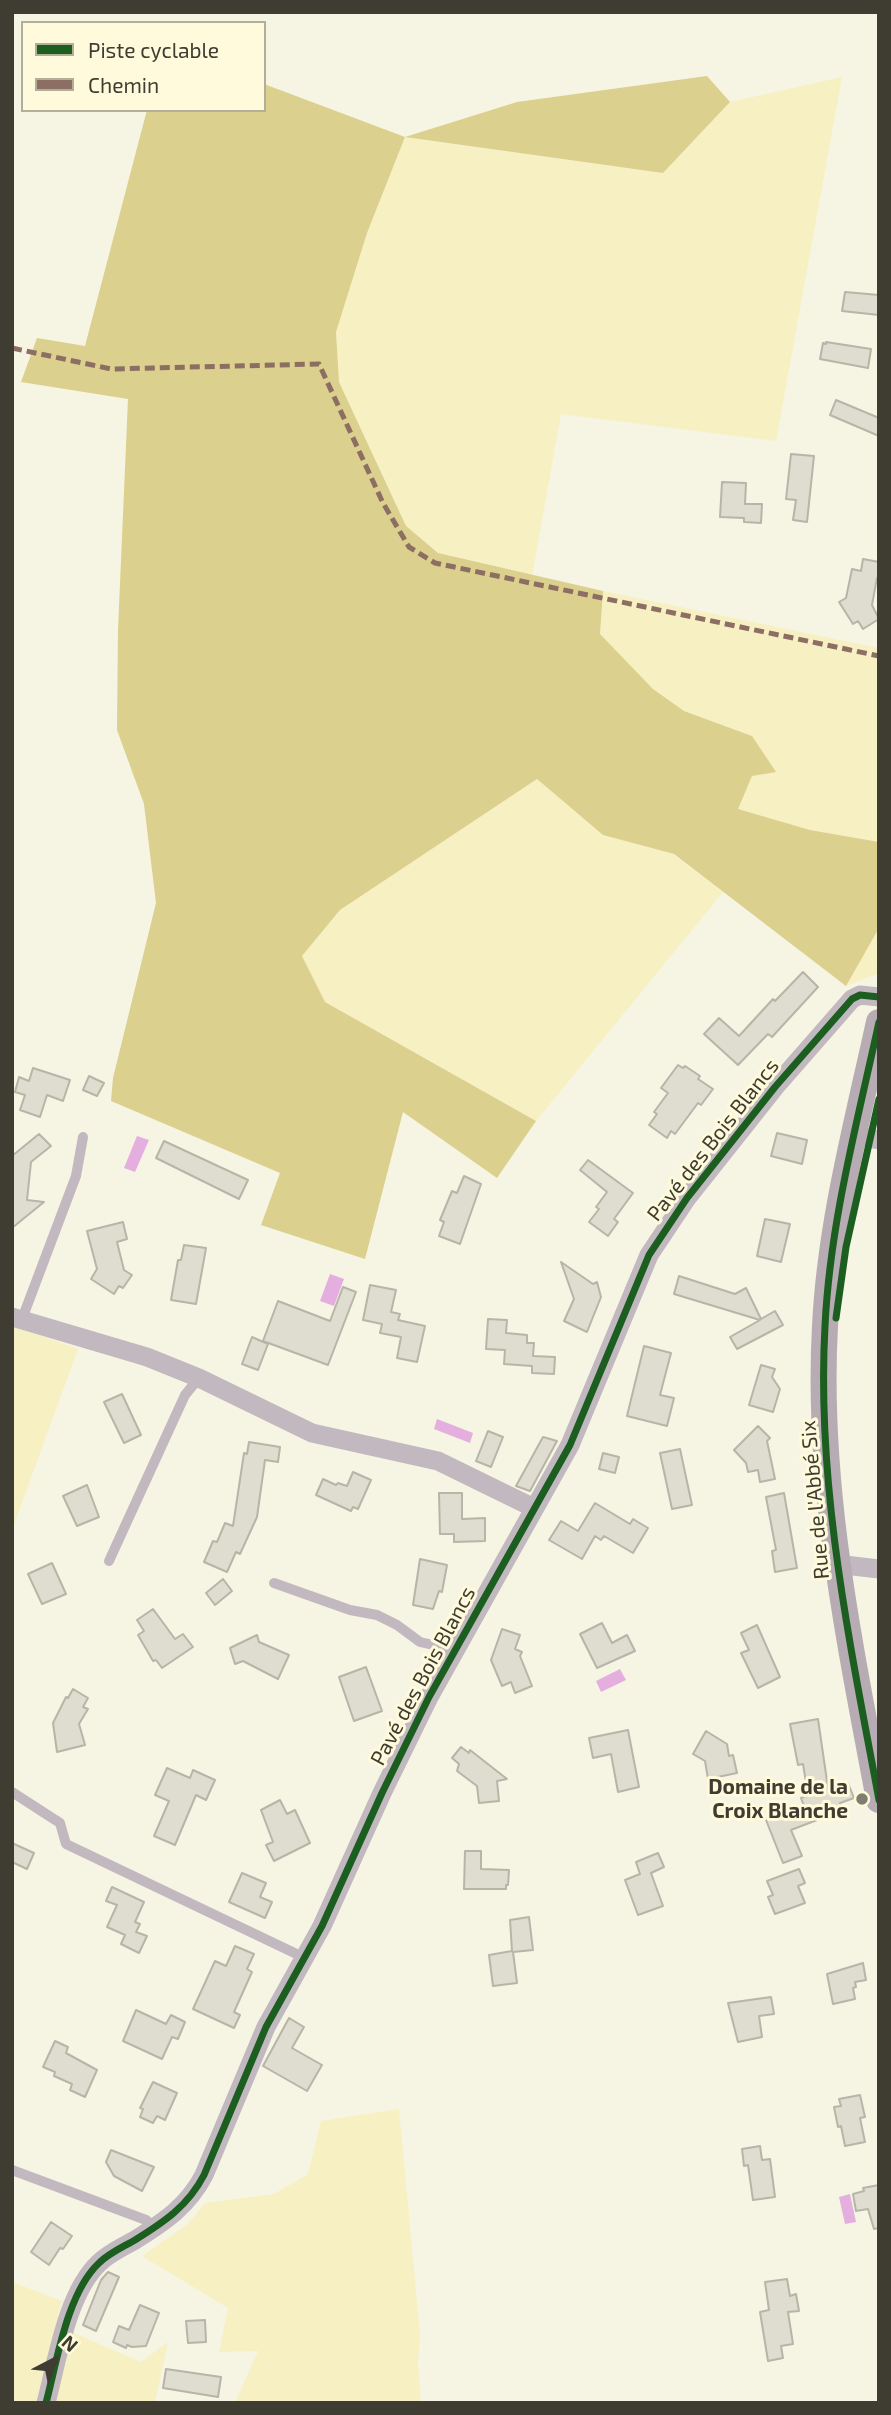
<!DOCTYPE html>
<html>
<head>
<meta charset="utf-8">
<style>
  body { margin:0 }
  #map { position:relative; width:891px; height:2415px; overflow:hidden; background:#f6f4e3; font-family:"Exo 2",sans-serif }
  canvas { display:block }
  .frame { position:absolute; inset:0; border:14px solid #3f3d31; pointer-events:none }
  .legend { position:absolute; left:21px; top:21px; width:245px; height:91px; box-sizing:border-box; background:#fefadb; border:2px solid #b2ae97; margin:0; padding:9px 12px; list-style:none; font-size:21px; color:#3f3d31 }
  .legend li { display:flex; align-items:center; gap:14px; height:35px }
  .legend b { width:35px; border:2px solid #b2ae97 }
  .north { position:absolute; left:21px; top:2324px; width:70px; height:70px; -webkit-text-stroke:5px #fefadb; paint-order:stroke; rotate:42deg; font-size:19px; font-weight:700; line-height:28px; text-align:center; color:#3f3d31 }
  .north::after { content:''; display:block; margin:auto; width:24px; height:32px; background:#3f3d31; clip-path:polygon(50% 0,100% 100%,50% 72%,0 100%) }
</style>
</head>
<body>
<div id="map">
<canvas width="891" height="2415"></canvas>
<div class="frame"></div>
<ul class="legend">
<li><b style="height:9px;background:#1b5e20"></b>Piste cyclable</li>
<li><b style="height:9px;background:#8d6e63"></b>Chemin</li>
</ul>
<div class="north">N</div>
</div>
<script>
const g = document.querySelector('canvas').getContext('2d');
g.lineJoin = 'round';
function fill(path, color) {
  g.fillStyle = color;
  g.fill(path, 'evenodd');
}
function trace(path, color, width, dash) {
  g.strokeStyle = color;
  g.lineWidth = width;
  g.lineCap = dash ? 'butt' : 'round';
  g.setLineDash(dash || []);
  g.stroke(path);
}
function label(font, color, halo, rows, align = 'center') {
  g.font = font + ' "Exo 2",sans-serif';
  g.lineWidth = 6;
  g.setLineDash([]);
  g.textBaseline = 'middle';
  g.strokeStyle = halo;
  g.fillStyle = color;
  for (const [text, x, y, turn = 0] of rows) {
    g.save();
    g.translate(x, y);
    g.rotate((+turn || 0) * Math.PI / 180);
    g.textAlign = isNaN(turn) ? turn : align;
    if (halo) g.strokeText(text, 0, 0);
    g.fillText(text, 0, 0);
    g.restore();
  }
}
fill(new Path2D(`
  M842 77 776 441 561 414 532 576 438 553 406 526 339 382 336 332 367 233 405 137 663 173 730 102Z
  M603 591 879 648V842L810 830 737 809 752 776V736L684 711 653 689 600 634Z
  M537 779 603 835 673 854 723 892 536 1121 325 1002 302 956 340 910Z
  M879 928V973L846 986Z
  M12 1325 78 1349 12 1530Z
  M399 2109 420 2334 418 2364 421 2403H235L258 2351 219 2352 228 2308 142 2256 188 2224 205 2203 274 2194 308 2174 321 2121Z
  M12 2282 62 2301 55 2329 74 2333 141 2362 168 2342 155 2403H12Z`), '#f7f0c3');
fill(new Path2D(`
  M707 76 730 102 663 173 405 137 367 233 336 332 339 382 406 526 438 553 603 591 600 634 653 689 684 711 752 736 776 772 752 776 738 809 810 830 879 842V928L846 986 674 854 603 835 537 779 340 910 302 956 325 1002 536 1121 497 1178 403 1112 365 1259 261 1225 280 1173 111 1101 113 1078 156 903 144 804 117 730 118 630 128 399 21 382 37 338 85 346 147 110H264V84L405 137 517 102Z`), '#dbd08d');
fill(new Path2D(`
  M137 1136 149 1140 135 1172 124 1168Z
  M330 1274 344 1279 334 1306 320 1301Z
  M437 1419 473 1433 470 1443 434 1429Z
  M620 1669 626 1680 601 1692 596 1681Z
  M850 2194 856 2222 845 2224 839 2197Z`), '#e4afde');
const building = new Path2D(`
  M845 292 879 295V315L842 311Z
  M826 342 871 349 868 368 820 359 823 343 826 344Z
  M836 400 879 418V436L830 415Z
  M791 454 814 456 807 522 793 520 796 500 786 499Z
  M722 482 746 483 745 504H762L761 523 744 522V518L720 517Z
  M863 559 879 562V579L877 578 872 605 879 619 863 629 858 621 853 624 839 602 846 598 852 569 861 571Z
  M803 972 818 987 772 1037 768 1034 738 1065 704 1034 719 1018 739 1036 773 999 775 1001Z
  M678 1065 683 1068 685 1066 700 1076 698 1079 713 1089 701 1105 698 1103 675 1134 671 1131 667 1138 649 1125 657 1114 654 1112 668 1093 661 1088Z
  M33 1068 70 1080 63 1101 47 1095 40 1117 20 1110 25 1095 15 1092 19 1077 29 1081Z
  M89 1076 104 1083 97 1096 83 1090Z
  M777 1133 807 1140 802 1164 771 1156Z
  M39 1134 51 1146 31 1162 27 1200 44 1202 12 1228V1156Z
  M164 1141 248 1180 239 1199 156 1158Z
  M588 1160 633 1193 614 1219 618 1222 608 1236 589 1222 599 1209 596 1207 607 1192 580 1170Z
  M464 1176 481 1184 460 1244 439 1236 444 1222 440 1220 452 1191 457 1193Z
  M765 1219 790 1224 781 1262 757 1256Z
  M123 1222 127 1239 117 1242 124 1270 132 1275 123 1288 119 1286 114 1294 91 1279 97 1269 87 1231Z
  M184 1245 206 1248 196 1304 171 1300 178 1260H181Z
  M561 1262 593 1284 597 1282 601 1297 587 1332 564 1321 574 1299Z
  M679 1276 735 1294 746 1288 761 1319 775 1311 783 1325 737 1349 730 1337 760 1320 674 1294Z
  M370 1285 396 1290 391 1312 400 1314 398 1320 425 1326 417 1362 397 1358 401 1337 380 1333 382 1324 363 1320Z
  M343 1287 356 1292 328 1365 263 1341 278 1301 330 1321Z
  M488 1319 507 1320 506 1333 527 1335V1343H534L533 1356 555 1357 554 1374 532 1373V1366L504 1364 505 1350 486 1349Z
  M252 1337 268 1344 258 1370 242 1364Z
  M644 1346 671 1353 660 1395 674 1398 667 1426 627 1416Z
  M761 1365 775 1369 772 1377 780 1389 773 1412 749 1405Z
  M122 1394 141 1435 124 1443 104 1402Z
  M758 1426 770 1438 767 1441 775 1479 760 1482 758 1470 748 1472 746 1463 734 1450Z
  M488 1431 503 1437 491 1467 476 1461Z
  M543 1437 557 1441 530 1491 516 1486Z
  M249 1442 280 1447 278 1462 265 1460 257 1517 240 1554 236 1552 227 1572 204 1562 213 1541 217 1542 225 1523 233 1526 244 1453 247 1454Z
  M680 1449 692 1505 672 1509 660 1453Z
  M603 1453 619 1457 615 1473 599 1469Z
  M353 1472 371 1480 358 1509 353 1507 351 1511 316 1495 323 1479 336 1485 338 1483 347 1486Z
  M87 1485 99 1517 77 1526 63 1496Z
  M439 1493H462V1519L485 1518V1541L454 1542V1534H440Z
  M784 1493 797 1568 775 1572 772 1551 776 1550 766 1497Z
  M595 1503 630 1524 633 1519 648 1528 633 1553 604 1536 601 1540 595 1536 582 1559 549 1540 561 1521 578 1531Z
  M420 1559 447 1565 442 1592 439 1591 433 1609 413 1605Z
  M52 1563 66 1594 42 1604 28 1574Z
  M223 1579 232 1591 215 1605 206 1593Z
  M153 1609 175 1639 183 1634 193 1647 162 1668 156 1660 153 1661 138 1635 144 1631 137 1620Z
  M602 1623 612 1643 627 1635 635 1651 597 1668 580 1634Z
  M757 1625 780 1677 758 1688 741 1653 749 1650 741 1633Z
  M502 1629 520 1635 515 1649 522 1652 520 1656 532 1686 515 1693 511 1682 502 1686 491 1660Z
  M257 1635 259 1642 289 1655 278 1679 243 1661 235 1664 230 1648Z
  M366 1667 382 1711 354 1721 339 1677Z
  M73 1689 88 1698 83 1707 88 1709 79 1724 85 1745 57 1752 53 1723 66 1697 68 1698Z
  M818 1719 828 1788 831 1789 848 1783 854 1798 840 1803 843 1810 791 1830 802 1856 783 1863 766 1820 804 1806 801 1798 808 1795 803 1764 798 1765 790 1724Z
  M628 1730 639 1787 618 1792 611 1754 593 1758 589 1738Z
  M706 1731 727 1744 729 1756 733 1755 737 1773 708 1779 705 1761 693 1754Z
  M461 1747 469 1753 470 1750 507 1779 497 1781 499 1801 479 1803 477 1786 457 1771 459 1764 452 1758Z
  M167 1768 190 1778 193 1770 215 1780 206 1800 196 1795 175 1845 154 1836 169 1801 155 1795Z
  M280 1800 287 1814 295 1810 310 1843 274 1861 266 1845 273 1842 261 1810Z
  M12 1843 34 1853 27 1869 12 1862Z
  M465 1851H481V1869L509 1870 508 1885H506V1889H464Z
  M658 1853 664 1867 651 1873 663 1906 638 1915 625 1880 640 1874 636 1862Z
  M799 1869 805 1883 798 1886 805 1903 775 1914 768 1897 773 1895 767 1881Z
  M242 1873 266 1883 260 1897 272 1902 265 1918 229 1902Z
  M112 1887 144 1902 135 1922 140 1924 136 1932 147 1936 139 1953 121 1944 125 1935 107 1927 117 1905 106 1901Z
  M529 1917 533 1950 513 1952 517 1983 493 1986 489 1955 512 1951 510 1920Z
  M235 1946 254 1954 247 1969 252 1972 234 2012 240 2015 234 2028 193 2009 215 1961 226 1966Z
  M863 1963 866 1980 855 1982 856 1987 853 1988 855 1999 833 2004 827 1974Z
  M771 1997 774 2014 759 2016 762 2037 738 2042 728 2003Z
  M136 2010 166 2024 171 2015 185 2022 178 2039 172 2037 162 2059 123 2041Z
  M289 2018 304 2027 292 2048 322 2065 307 2091 263 2066Z
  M55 2041 68 2047 66 2053 97 2070 85 2097 70 2090 72 2084 54 2076 55 2072 43 2067Z
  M153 2082 177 2093 165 2120 157 2116 153 2123 140 2117 143 2109 140 2108Z
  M860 2095 865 2117 860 2118 865 2142 845 2146 841 2126 838 2127 834 2107 841 2106 839 2099Z
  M760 2146 762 2160 770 2159 775 2197 753 2200 748 2165 744 2166 742 2149Z
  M111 2150 154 2167 142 2191 114 2176 106 2162Z
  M879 2185V2228L874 2229 868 2209 856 2211 853 2194 864 2191 863 2188Z
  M51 2222 72 2236 63 2249 60 2248 49 2265 31 2252Z
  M108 2272 119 2277 96 2331 83 2325 101 2280Z
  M787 2279 790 2296 796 2294 799 2311 788 2312 793 2344 781 2346 783 2358 768 2361 760 2312 769 2310 765 2282Z
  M140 2305 159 2313 146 2346 132 2347 127 2345 126 2348 113 2342 119 2326 129 2330Z
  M205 2320 206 2342 188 2343 186 2321Z
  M166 2369 221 2377 218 2397 163 2388Z`);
fill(building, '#deddcf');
trace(building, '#b7b5a8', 2);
trace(new Path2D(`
  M22 1319 76 1176 83 1137
  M109 1561 185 1395 199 1378
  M274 1583 350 1610 377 1615 397 1625 420 1642 455 1650
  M12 1792 60 1823 66 1844 305 1958
  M12 2170 146 2220 155 2227`), '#c2b8bf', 10);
trace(new Path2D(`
  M854 1135 879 1140
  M12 1317 147 1357 199 1378 312 1433 438 1461 534 1508
  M836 1564 879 1569
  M46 2403C57 2361 67 2293 99 2263 109 2253 123 2247 135 2240 164 2222 188 2206 204 2175L266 2027 322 1926 382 1793 429 1697 570 1445 649 1255 687 1198 775 1087 852 999 860 995 879 997`), '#c2b8bf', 19);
trace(new Path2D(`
  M879 1022C857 1123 830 1223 825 1326 816 1486 850 1644 879 1800`), '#b7acb4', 26);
trace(new Path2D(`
  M12 348 111 369 319 364 383 503 409 547 435 563 879 656`), '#8d6e63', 5, [10, 5]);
trace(new Path2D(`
  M879 1022C857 1123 830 1223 825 1326 816 1486 850 1644 879 1800
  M836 1318 846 1247 879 1099
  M46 2403C57 2361 67 2293 99 2263 109 2253 123 2247 135 2240 164 2222 188 2206 204 2175L266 2027 322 1926 382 1793 429 1697 570 1445 649 1255 687 1198 775 1087 852 999 860 995 879 997`), '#1b5e20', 7);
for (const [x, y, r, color] of [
  [862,1799,7,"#7f7d6f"]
]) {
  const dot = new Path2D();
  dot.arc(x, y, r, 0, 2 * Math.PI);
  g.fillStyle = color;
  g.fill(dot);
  trace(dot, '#fefadb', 2.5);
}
label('21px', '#3f3d31', '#fefadb', [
  ["Pavé des Bois Blancs",713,1140,-52],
  ["Rue de l'Abbé Six",815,1500,-95],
  ["Pavé des Bois Blancs",423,1676,-62]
]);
label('bold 21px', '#3f3d31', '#fefadb', [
  ["Domaine de la",848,1787],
  ["Croix Blanche",848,1811]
], 'right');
</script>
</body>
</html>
